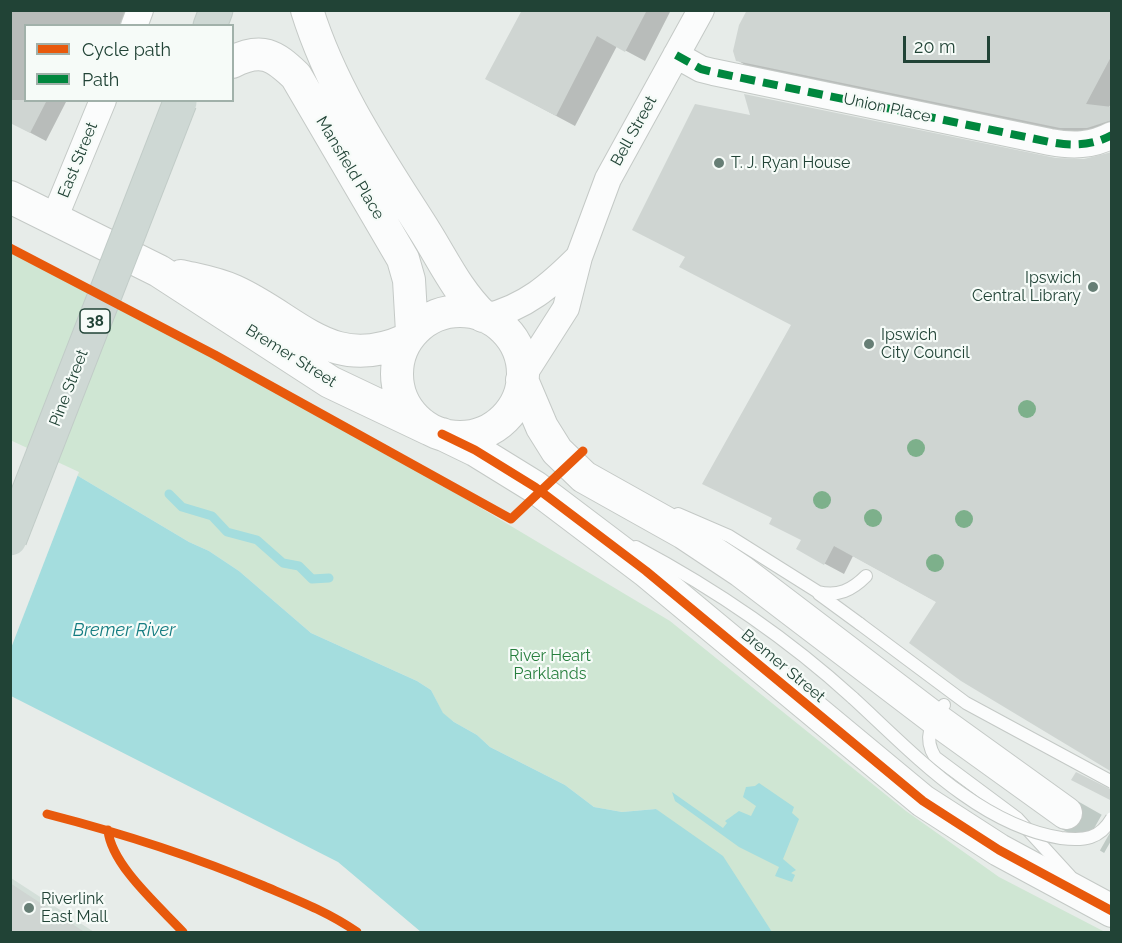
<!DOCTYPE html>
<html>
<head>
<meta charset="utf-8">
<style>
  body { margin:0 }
  #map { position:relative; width:1122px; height:943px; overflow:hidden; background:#e7ece9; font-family:Raleway,sans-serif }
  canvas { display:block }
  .frame { position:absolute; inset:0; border:12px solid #214336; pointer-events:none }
  .legend { position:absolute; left:24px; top:24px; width:210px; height:78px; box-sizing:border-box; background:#f6fbf8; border:2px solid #a1b1aa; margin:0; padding:8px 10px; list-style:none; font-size:18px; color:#214336 }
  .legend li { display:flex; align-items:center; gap:12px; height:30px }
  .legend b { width:30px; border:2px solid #a1b1aa }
  .scale { position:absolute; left:903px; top:36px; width:87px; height:27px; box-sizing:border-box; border:3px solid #214336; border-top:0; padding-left:8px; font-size:18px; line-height:21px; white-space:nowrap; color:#214336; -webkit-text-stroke:4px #f6fbf8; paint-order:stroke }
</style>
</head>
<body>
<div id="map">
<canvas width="1122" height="943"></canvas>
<div class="frame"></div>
<ul class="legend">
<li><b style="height:8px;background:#e8590c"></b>Cycle path</li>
<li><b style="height:8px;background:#00873e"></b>Path</li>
</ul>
<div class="scale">20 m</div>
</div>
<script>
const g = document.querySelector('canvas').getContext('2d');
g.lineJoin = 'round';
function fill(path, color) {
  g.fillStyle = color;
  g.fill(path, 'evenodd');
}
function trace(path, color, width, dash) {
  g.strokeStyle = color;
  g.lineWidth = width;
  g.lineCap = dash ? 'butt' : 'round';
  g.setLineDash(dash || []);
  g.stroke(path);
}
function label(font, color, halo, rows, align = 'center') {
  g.font = font + ' Raleway,sans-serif';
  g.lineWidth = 4.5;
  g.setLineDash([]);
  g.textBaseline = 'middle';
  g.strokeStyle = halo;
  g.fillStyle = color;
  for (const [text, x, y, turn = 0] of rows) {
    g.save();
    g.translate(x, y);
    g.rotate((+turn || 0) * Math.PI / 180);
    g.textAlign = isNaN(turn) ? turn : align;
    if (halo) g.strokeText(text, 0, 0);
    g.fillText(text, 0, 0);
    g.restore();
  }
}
fill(new Path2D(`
  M11 878 94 932H11Z`), '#d4dfd9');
fill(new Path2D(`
  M10 248 215 355 387 452 670 621 906 811 999 877 1105 932H772L656 809 622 812 594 807 565 785 490 747 477 735 454 722 443 714 431 690 417 681 311 633 239 571 209 551 189 542 63 467 11 443Z`), '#cfe6d3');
fill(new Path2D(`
  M10 443 63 467 189 542 209 551 239 571 311 633 417 681 431 690 443 713 454 722 477 735 490 747 565 785 594 807 622 812 656 809 723 856 772 932H421L338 862 11 696Z
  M759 783 794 807 792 813 799 819 783 859 796 870 791 873 795 875 792 882 775 876 779 867 739 847 675 801 672 792 723 828 727 823 725 821 739 811 751 816 756 806 743 797 746 787 755 786Z`), '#a4ddde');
fill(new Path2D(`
  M10 440 79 472 11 648Z`), '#e7ece9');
fill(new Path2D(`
  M10 10H127L119 26H26V100H67L46 141 10 122Z
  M523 10H671L645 61 617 46 575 126 506 89Z
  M1112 10V102L1108 109H1112V136L1100 139 757 72 737 60Z
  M752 117 1065 161 1093 159 937 602 853 556 844 574 816 559 802 540 774 519 793 325Z`), '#0003');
trace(new Path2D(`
  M169 494 182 507 212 516 227 532 257 540 283 563 299 566 312 579 329 578`), '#a4ddde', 9);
fill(new Path2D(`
  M522 10H647L625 52 597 36 556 116 485 79Z
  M747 10H1112V55L1086 104 1112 107V120L1087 128H1060L736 61 733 51 739 25Z
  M744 94 1056 158 1084 159 1112 152V772L961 681 909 643 936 602 834 546 824 565 796 549 801 540 769 524 772 518 702 484 791 325 679 267 685 257 632 230 695 104 750 115Z
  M10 100H47L30 133 10 123Z
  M1076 772 1112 790V801L1071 780Z
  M10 883 86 933H10Z`), '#cfd5d2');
trace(new Path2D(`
  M1066 813 1112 839`), '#bfcac5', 32, [32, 16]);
const service = new Path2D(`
  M678 514 729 536 818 592C838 597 852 590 866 576
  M636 547C715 589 786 637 853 698
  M819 594 860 624
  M944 705C931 721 923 738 935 757L1017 818 1070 876`);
const minor = new Path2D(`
  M134 26 140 10
  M676 55 701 69 713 72 1050 142C1072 146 1092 146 1112 135
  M54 219 103 100
  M486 317C526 307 550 286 579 257
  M522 377 566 308 579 257 608 179 701 10`);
const tertiary = new Path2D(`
  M307 10C332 91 381 162 426 233 444 262 458 292 483 316
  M232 62C262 47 274 55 296 76L403 259 409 280 412 332
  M10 197 159 271 330 382 429 429
  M181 276C198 280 217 283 234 291 298 320 331 374 406 340
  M397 374a63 63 0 1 1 126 0a63 63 0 1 1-126 0Z
  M522 380 542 427 557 451 584 477 684 533 741 571 934 718 1066 813
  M442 434 475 450 535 487 646 571 923 801 999 850 1112 911`);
const primary = new Path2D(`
  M210 26 216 10`);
trace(service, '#c4c9c6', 14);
trace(minor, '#c4c9c6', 28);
trace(tertiary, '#c4c9c6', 34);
trace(primary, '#c1cbc7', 35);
trace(service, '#fbfcfc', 12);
trace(minor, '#fbfcfc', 26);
trace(tertiary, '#fbfcfc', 32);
trace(primary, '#ced8d4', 33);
const serviceBridge = new Path2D(`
  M860 624 966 703 1112 782
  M853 698C912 752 978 825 1061 838 1084 841 1100 839 1112 818`);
const primaryBridge = new Path2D(`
  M10 539 180 102`);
trace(serviceBridge, '#c4c9c6', 14, []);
trace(primaryBridge, '#c1cbc7', 35, []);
trace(serviceBridge, '#fbfcfc', 12);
trace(primaryBridge, '#ced8d4', 33);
trace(new Path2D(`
  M676 55 701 69 713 72 1050 142C1072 146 1092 146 1112 135`), '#00873e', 8, [15, 8]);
trace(new Path2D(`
  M10 248 215 355 511 519 583 451
  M442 434 475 450 535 487 646 571 923 801 999 850 1112 911
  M47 814C121 833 193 856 264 886 297 900 328 912 357 932
  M108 830C111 865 160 907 183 932`), '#e8590c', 9);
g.fillStyle = '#7db08b';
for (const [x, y] of [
  [1027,409],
  [916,448],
  [822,500],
  [873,518],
  [964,519],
  [935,563]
]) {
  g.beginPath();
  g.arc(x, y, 9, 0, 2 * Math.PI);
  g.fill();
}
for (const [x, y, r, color] of [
  [719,163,6,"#667e75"],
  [1093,287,6,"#667e75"],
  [869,344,6,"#667e75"],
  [29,908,6,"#667e75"]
]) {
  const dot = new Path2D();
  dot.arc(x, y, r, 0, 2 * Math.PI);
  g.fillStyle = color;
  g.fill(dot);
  trace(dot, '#f6fbf8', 2);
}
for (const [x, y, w] of [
  [95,321,30]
]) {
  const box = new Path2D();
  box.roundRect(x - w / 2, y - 12, w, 24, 4.5);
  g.fillStyle = '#f6fbf8';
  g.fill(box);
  trace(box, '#214336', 1.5);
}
label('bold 15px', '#214336', null, [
  ["38",95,321]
]);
label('16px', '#214336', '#f6fbf8', [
  ["Union Place",887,108,12],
  ["Bell Street",634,131,-61],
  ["East Street",78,160,-68],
  ["Mansfield Place",350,168,59],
  ["Bremer Street",291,356,32],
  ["Pine Street",69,388,-69],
  ["Bremer Street",783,666,40]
]);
label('16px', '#214336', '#f6fbf8', [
  ["T. J. Ryan House",731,163],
  ["Ipswich",1081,278,"right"],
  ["Central Library",1081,296,"right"],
  ["Ipswich",881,335],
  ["City Council",881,353],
  ["Riverlink",41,899],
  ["East Mall",41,917]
], 'left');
label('16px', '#277f3e', '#f6fbf8', [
  ["River Heart",550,656],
  ["Parklands",550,674]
]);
label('italic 18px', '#147c81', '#f6fbf8', [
  ["Bremer River",124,631]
]);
</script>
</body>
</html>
